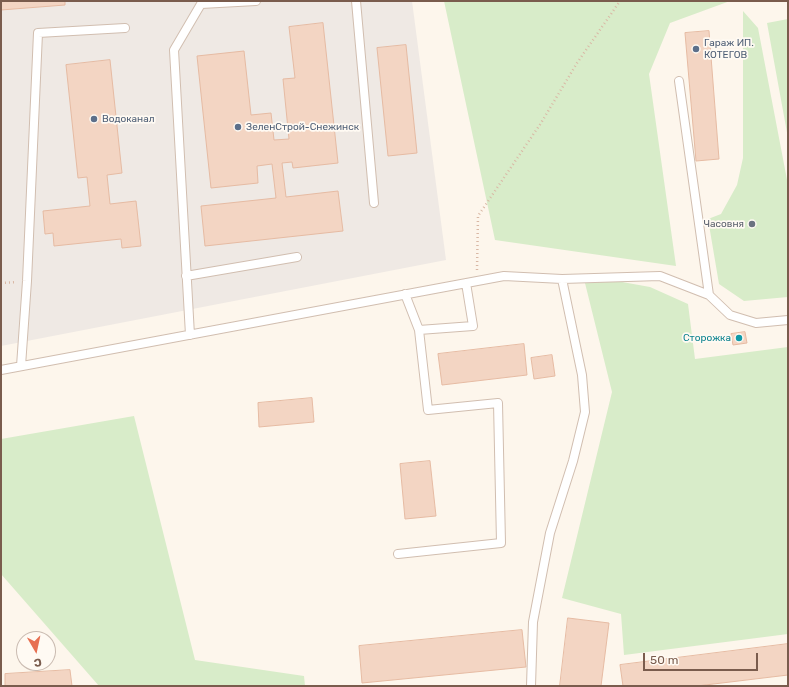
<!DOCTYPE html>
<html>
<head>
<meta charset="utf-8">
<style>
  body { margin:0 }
  #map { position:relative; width:789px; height:687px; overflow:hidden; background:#fdf6ec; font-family:Rubik,sans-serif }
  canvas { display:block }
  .frame { position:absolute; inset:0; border:2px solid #7a5c4d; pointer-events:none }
  .north { position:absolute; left:16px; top:631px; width:40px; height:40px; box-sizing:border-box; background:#fffaf3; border:1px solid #cabbb1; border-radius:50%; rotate:171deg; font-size:11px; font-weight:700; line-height:16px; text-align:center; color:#7a5c4d }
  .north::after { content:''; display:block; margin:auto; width:14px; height:18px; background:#e76f51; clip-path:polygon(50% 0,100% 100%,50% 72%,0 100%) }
  .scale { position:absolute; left:643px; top:653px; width:115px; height:18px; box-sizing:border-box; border:2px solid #7a5c4d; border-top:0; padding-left:5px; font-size:12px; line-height:14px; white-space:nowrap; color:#7a5c4d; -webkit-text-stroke:3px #fffaf3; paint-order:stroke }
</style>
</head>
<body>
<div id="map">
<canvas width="789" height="687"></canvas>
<div class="frame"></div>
<div class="north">С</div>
<div class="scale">50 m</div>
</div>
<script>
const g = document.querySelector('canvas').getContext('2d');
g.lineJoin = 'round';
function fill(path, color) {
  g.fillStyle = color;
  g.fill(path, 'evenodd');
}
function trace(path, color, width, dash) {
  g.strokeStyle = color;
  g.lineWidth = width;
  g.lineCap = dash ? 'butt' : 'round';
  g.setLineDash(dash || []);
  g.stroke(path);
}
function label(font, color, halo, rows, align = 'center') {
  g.font = font + ' Rubik,sans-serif';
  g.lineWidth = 3.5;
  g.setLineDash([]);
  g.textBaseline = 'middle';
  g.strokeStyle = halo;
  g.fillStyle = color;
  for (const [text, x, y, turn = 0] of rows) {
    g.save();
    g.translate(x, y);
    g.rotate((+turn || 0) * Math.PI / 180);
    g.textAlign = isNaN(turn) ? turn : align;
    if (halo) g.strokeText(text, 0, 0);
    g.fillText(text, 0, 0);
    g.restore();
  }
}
fill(new Path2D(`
  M1 1H412L446 260 1 346Z`), '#efe9e4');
fill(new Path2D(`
  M444 1H730L670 23 649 74 676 266 495 240Z
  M743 11 758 28 788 185V297L744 301 719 284 708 219 721 214 737 185 743 158Z
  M788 19V138L767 23Z
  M583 275 650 287 688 304 695 359 788 347V634L624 655 621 614 562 598 612 392Z
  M134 416 195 660 304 676 305 686H99L1 574V439Z`), '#d8ecc9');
const building = new Path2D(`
  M1 1H65V5L1 10Z
  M323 23 338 163 293 168 292 162 282 163 286 197 338 191 343 231 205 246 201 206 276 198 272 164 257 166 258 183 211 188 197 56 244 51 251 115 271 113 274 140 289 139 283 79 295 78 289 27Z
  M709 31 719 159 696 161 685 33Z
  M406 45 417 153 388 156 377 48Z
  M110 60 122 173 107 175 110 204 136 201 141 246 122 248 121 239 54 246 53 233 45 234 43 211 90 206 87 177 78 178 66 65Z
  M745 332 747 343 733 345 731 334Z
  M524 344 527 375 442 385 438 354Z
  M552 355 555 376 534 379 531 358Z
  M312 398 314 422 259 427 258 403Z
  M430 461 436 516 405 519 400 464Z
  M568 618 609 623 601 686H560Z
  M522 630 526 667 362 683 359 646Z
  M788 644V675L697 686H623L620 665Z
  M70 670 72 686H5V674Z`);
fill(building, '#f3d5c3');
trace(building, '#e6bba3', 1);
const service = new Path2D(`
  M356 1 374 203
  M679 81 709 295
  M186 276 297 257
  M405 294 419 330 473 326 466 283
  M190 335 174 50 201 4 256 1
  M21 366 27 281 38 33 125 28
  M1 370 504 276 562 279 660 276 709 295 730 315 756 323 788 320
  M398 554 501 543 498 403 428 410 419 330
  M531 686 533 622 550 533 573 461 585 412 582 375 562 279`);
trace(service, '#d1beb0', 10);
trace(new Path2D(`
  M477 270 478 216 541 123 577 63 620 1
  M1 283 16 282`), '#d9b8a5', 2.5, [1, 3]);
trace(service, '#fff', 8);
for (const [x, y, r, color] of [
  [696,49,4,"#5c6f8a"],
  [94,119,4,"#5c6f8a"],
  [238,127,4,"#5c6f8a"],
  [752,224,4,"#6b7280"],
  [739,338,4,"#0f9aa8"]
]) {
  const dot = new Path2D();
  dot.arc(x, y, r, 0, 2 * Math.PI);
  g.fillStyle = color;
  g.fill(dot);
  trace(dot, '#fffaf3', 1.5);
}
label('10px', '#4e5e75', '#fffaf3', [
  ["Гараж ИП.",704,43],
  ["КОТЕГОВ",704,55],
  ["Водоканал",102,119],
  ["ЗеленСтрой-Снежинск",246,127]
], 'left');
label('10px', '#5b616d', '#fffaf3', [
  ["Часовня",744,224]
], 'right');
label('10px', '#0d838f', '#fffaf3', [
  ["Сторожка",731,338]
], 'right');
</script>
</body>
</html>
